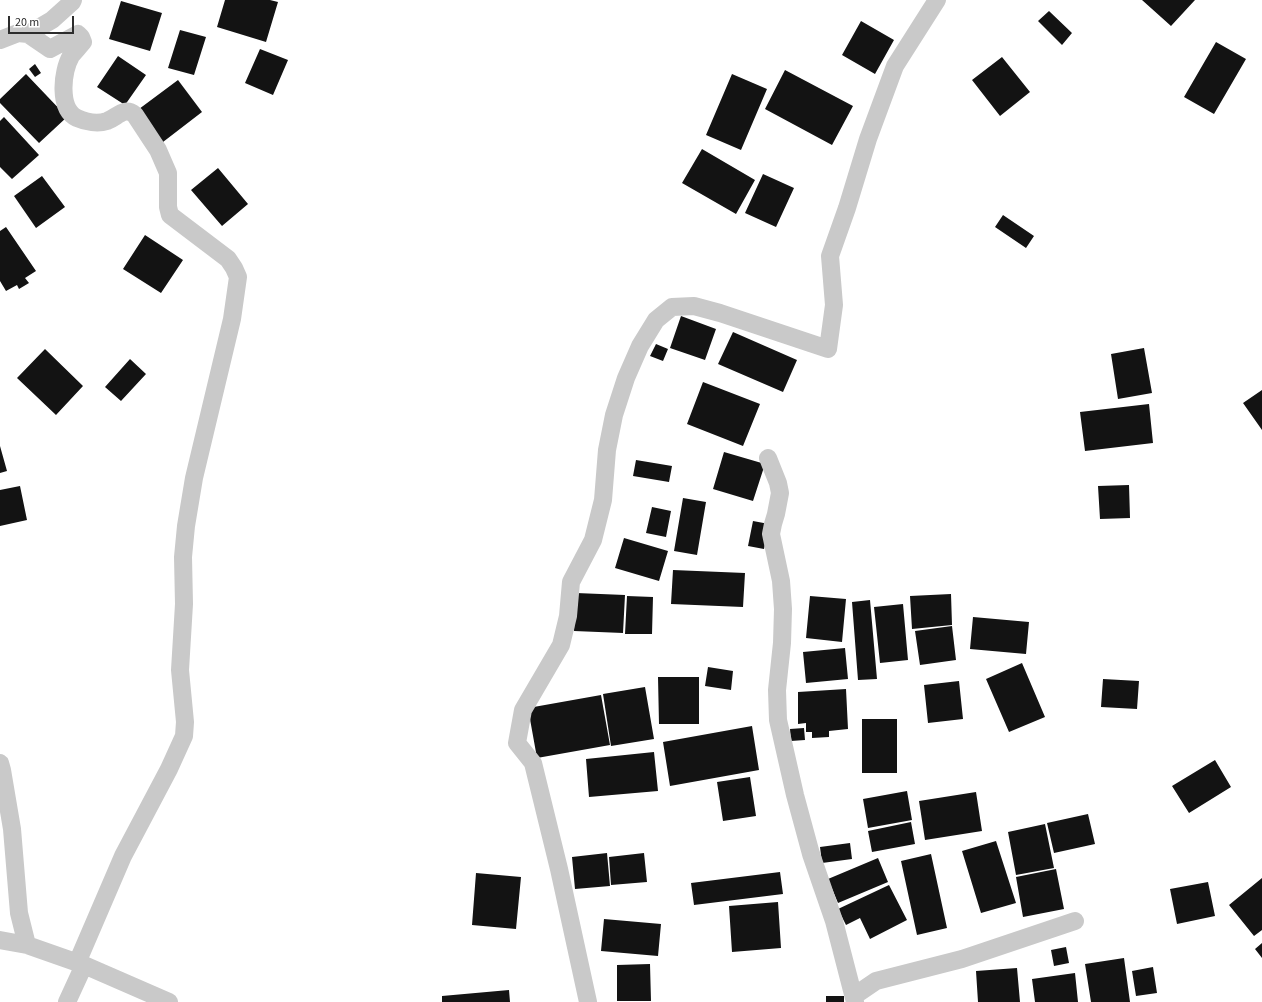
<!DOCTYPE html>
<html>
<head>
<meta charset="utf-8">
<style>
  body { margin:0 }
  #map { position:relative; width:1262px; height:1002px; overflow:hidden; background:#fff; font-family:"Source Sans 3",sans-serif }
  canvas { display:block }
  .scale { position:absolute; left:8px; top:16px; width:66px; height:18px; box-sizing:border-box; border:2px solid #2c2c2c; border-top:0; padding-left:5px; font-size:12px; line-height:14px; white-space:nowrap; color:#2c2c2c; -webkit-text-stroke:3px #fff; paint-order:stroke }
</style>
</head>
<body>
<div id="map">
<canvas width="1262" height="1002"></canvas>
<div class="scale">20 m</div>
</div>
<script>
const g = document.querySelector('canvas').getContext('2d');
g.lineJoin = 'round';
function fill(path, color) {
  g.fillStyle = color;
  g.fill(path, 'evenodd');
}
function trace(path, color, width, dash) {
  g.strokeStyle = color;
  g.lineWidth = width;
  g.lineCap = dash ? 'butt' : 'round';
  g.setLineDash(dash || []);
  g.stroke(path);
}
fill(new Path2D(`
  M225 0H270L278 2 266 42 217 27Z
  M1142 0H1195L1171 26Z
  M121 1 162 13 150 51 109 39Z
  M1049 11 1072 33 1062 45 1038 21Z
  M861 21 894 40 875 74 842 55Z
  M180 30 206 37 194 75 168 68Z
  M1216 42 1246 59 1214 114 1184 97Z
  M260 49 288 60 273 95 245 83Z
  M118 56 146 75 125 105 97 87Z
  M1002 57 1030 92 1000 116 972 80Z
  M35 64 41 73 35 77 29 69Z
  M785 70 853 106 832 145 765 109Z
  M26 74 67 117 39 143 0 103V99Z
  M732 74 767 89 741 150 706 135Z
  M178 80 202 112 163 142 139 109Z
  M4 117 39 155 12 179 0 167V121Z
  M702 149 755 180 736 214 682 183Z
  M218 168 248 204 222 226 191 190Z
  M763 174 794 188 776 227 745 213Z
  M42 176 65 207 36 228 14 196Z
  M1003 215 1034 236 1026 248 995 227Z
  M6 227 36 271 25 278 29 283 19 289 17 285 6 291 0 281V231Z
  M145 235 183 260 161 293 123 269Z
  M681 316 716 329 705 360 670 348Z
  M733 332 797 360 783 392 718 364Z
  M656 344 668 349 663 361 650 356Z
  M1144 348 1152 393 1118 399 1111 354Z
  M45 349 83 386 56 415 17 378Z
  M130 359 146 374 121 401 105 387Z
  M703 382 760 404 743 446 687 424Z
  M1262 390V430L1243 403Z
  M1149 404 1153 443 1085 451 1080 412Z
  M0 446 7 471 0 473Z
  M724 452 765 464 753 501 713 489Z
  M636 460 672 466 669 482 633 476Z
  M1129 485 1130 518 1100 519 1098 486Z
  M20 486 27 520 0 526V490Z
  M683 498 706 502 697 555 674 551Z
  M652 507 671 511 666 537 646 533Z
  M753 521 769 524 764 549 748 546Z
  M624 538 668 551 659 581 615 568Z
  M673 570 745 573 743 607 671 604Z
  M576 593 625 595 623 633 574 631Z
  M951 594 952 625 912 629 910 596Z
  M627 596 653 597 652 634H625Z
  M810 596 846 599 842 642 806 638Z
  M870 600 877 679 858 680 852 602Z
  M903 604 908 660 880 663 874 607Z
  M973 617 1029 622 1026 654 970 649Z
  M952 626 956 660 920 665 915 631Z
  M845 648 848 679 806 683 803 652Z
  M1022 663 1045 717 1009 732 986 679Z
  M708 667 733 671 731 690 705 686Z
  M658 677H699V724H659Z
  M1103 679 1139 681 1137 709 1101 707Z
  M959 681 963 719 928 723 924 685Z
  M645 687 654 739 611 746 603 694Z
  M846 689 848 729 829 731V737L812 738V732H806V723L798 724V692Z
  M601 695 610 745 537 758 528 708Z
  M862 719H897V773H862Z
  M752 726 759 770 670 786 663 742Z
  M804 728 805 740 791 741 790 729Z
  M654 752 658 791 589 797 586 759Z
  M1215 760 1231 787 1189 813 1172 786Z
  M750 777 756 816 723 821 717 782Z
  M907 791 912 820 868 828 863 799Z
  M976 792 982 831 925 840 919 801Z
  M1088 814 1095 844 1054 853 1047 823Z
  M911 822 915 844 872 852 868 831Z
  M1045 824 1054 868 1016 875 1008 832Z
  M996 841 1016 903 981 913 962 851Z
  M850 843 852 859 822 863 820 847Z
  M607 853 610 886 575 889 572 857Z
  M644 853 647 882 611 885 609 857Z
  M931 854 947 928 917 935 901 861Z
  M878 858 888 882 838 903 828 879Z
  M1056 869 1064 909 1023 917 1016 877Z
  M780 872 783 894 694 905 691 883Z
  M476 873 521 877 516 929 472 925Z
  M1262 878V930L1254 936 1229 905Z
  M1208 882 1215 916 1177 924 1170 889Z
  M889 885 907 920 870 939 860 918 846 925 838 909Z
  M778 902 781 948 732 952 729 906Z
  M604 919 661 924 658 956 601 951Z
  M1262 943V958L1255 949Z
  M1066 947 1069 963 1054 966 1051 950Z
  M1124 958 1130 1002H1091L1085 964Z
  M650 964 651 1001H617V965Z
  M1153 967 1157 993 1136 996 1132 971Z
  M1017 968 1020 1002H978L976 971Z
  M1075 973 1078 1002H1035L1032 979Z
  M509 990 510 1002H442V996Z
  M826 996H844V1002H826Z`), '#131313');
trace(new Path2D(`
  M28 34 52 20 72 2 73 0
  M0 40 18 33 28 34 50 49 78 34 81 37 83 42C79 47 75 51 71 56 62 71 58 109 77 118 86 122 98 124 107 121 118 117 124 106 135 115L158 150 168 173V207L170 215 228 259 234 268 238 277 232 319 194 478 186 526 183 557 184 604 180 670 185 722 184 736 169 769 123 856 77 963
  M768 458 778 483 780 493 776 514 773 524 771 534 781 581 783 609 782 643 777 690 778 720 795 795 811 854 834 921 855 1002
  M0 763 2 770 12 829 19 913 27 945
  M0 940 27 945 84 965 169 1002
  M854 996 876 981 962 959 1075 921
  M67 1002 84 965
  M588 1002 559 869 533 763 517 743 523 710 561 645 568 616 571 582 593 540 603 500 607 450 614 415 626 378 640 346 656 320 672 307 694 306 720 313 828 349 834 305 830 256 847 208 868 139 895 66 937 0`), '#c9c9c9', 18);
</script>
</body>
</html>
